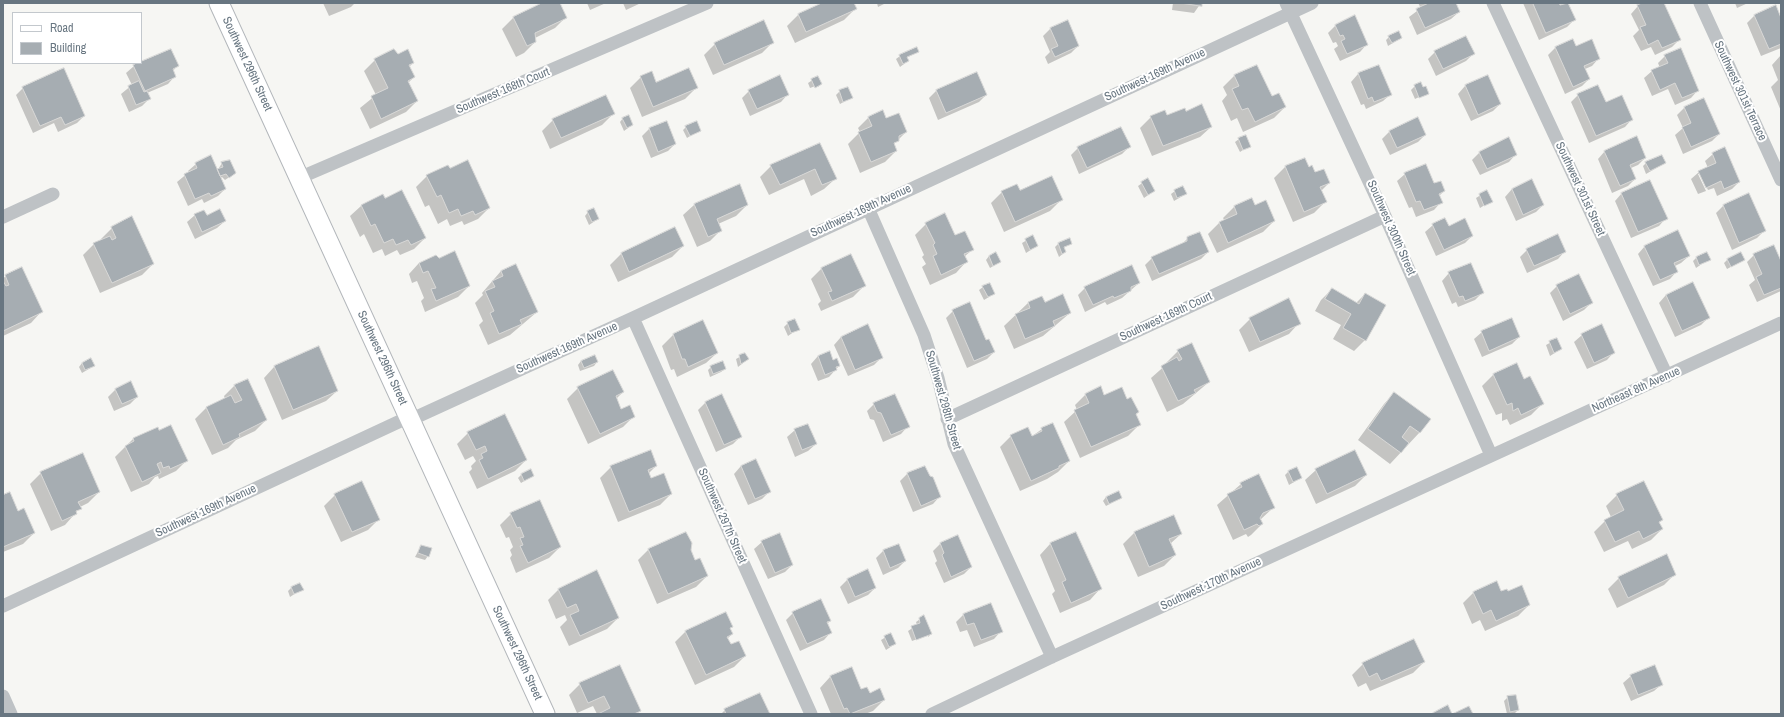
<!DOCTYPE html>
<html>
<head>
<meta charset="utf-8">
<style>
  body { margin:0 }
  #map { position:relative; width:1784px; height:717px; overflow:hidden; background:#f6f6f3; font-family:"Archivo Narrow",sans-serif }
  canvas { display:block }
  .frame { position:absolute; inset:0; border:4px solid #687681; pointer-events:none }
  .legend { position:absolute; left:12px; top:12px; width:130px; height:52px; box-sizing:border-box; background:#fff; border:1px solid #c3c8cd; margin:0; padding:5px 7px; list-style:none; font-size:12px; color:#687681 }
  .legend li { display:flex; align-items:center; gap:8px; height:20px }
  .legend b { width:20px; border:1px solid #c3c8cd }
</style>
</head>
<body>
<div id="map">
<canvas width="1784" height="717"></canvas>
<div class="frame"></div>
<ul class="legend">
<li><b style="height:5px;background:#fff"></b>Road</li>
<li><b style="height:11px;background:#a6adb2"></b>Building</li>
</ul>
</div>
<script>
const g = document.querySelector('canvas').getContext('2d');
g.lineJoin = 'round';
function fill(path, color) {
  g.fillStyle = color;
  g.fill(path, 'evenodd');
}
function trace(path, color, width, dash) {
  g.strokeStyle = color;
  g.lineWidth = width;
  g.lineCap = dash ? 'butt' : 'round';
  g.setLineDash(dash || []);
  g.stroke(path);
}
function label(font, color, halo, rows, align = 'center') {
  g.font = font + ' "Archivo Narrow",sans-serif';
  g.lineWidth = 4;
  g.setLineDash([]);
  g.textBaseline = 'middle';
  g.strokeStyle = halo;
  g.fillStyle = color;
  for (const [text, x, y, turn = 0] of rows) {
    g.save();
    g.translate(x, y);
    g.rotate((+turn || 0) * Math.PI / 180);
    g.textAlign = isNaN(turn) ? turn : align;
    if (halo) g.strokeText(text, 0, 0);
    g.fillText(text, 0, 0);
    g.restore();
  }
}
fill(new Path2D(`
  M323 3H355L351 7 329 16Z
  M544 3H559L566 17 555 28 535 38V42L524 53 516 57 502 29 513 18Z
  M587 3H606L590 10Z
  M623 3H641L626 10Z
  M820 3H853L855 9 844 20 795 43 787 26 798 15 821 5Z
  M877 3H886L878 7Z
  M1173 3H1201L1194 13 1172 10Z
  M1418 3H1455L1459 12 1451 19 1417 35 1409 17 1421 8Z
  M1523 3H1558L1559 6 1567 3 1574 20 1567 27 1539 40Z
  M1645 3H1663L1680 39 1672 47 1655 55 1651 47 1641 51 1633 36 1639 30 1631 14 1638 6Z
  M1735 3H1748L1737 8Z
  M1755 15 1781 21V48L1761 56 1747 23Z
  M1068 21 1078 46 1071 53 1048 64 1045 57 1050 52 1043 36 1050 29Z
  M1336 25 1367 44 1360 52 1340 61 1334 49 1338 46 1336 42 1333 43 1328 33Z
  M1389 37 1401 38 1388 46 1386 40Z
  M1572 41 1575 48 1599 58 1592 66 1585 69 1589 79 1582 86 1565 94 1548 55 1555 48Z
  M773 42 762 53 713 75 704 55 715 44Z
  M918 52 906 58 908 61 900 67 896 59 900 56Z
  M1435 52 1473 54 1466 61 1436 76 1428 59Z
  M398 55 413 63 409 67 414 77 408 83 417 101 406 112 370 129 360 108 376 95 364 71 375 60Z
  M1781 55V111L1771 87 1778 80 1772 65Z
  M1665 56 1698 90 1691 98 1675 105 1668 89 1652 96 1644 78 1652 71 1660 68 1658 63Z
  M134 66H177L173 71 175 76 168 84 147 93 149 99 142 106 129 112 121 94 132 85 126 73Z
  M1256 66 1271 97 1285 107 1274 118 1243 132 1237 118 1231 121 1222 101 1227 95 1223 87 1234 76Z
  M1379 66 1391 94 1383 101 1366 109 1364 104 1361 105 1351 82 1358 74Z
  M976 73 986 95 979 102 938 120 929 98 936 91Z
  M1487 76 1500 104 1493 111 1471 121 1458 94 1465 86Z
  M641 77 656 83 696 88 685 99 642 117 630 88Z
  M817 77 821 84 818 87V85L810 88 808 83Z
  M1415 86 1428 94 1425 96V94L1415 99 1411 90Z
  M23 88 84 116 77 123 58 132 54 123 33 133 16 95Z
  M749 91 788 94 781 102 750 116 742 98Z
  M840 91 851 98 840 104 836 95Z
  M1578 95 1632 119 1625 127 1589 143 1571 102Z
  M1703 99 1719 134 1712 141 1683 154 1675 135 1683 128 1677 115 1684 108Z
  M1185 112 1211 127 1200 137 1152 156 1140 128 1151 117H1167Z
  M613 114 602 125 550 149 542 131 553 120Z
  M869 117 886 120 906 132 893 145 896 151 885 162 860 173 848 144 860 132 858 128Z
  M623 118 632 125 624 131 620 122Z
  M666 122 675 144 668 151 651 158 642 136 649 129Z
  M686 127 700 130 687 138 683 130Z
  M1390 131 1425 135 1418 142 1390 155 1382 139Z
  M1239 139 1249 146 1240 152 1235 142Z
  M820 144 835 179 824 189 811 196 804 179 769 195 760 177 771 166Z
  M1129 147 1122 154 1079 174 1071 155 1078 148Z
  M1605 151 1645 158 1638 165 1631 168 1635 179 1628 186 1612 193 1598 159Z
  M1480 152 1516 154 1509 162 1480 175 1472 160Z
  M1713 154 1739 182 1732 189 1717 196 1714 188 1708 190 1700 174H1698L1706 191 1698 194 1691 179 1699 172 1708 168 1705 161Z
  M1305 159 1309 168 1329 183 1321 191 1325 202 1314 213 1293 222 1274 178 1285 167Z
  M222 163 231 176 225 180 222 177 220 178 225 189 218 196 204 203 202 199 188 206 177 182 189 172 188 171 196 164 217 171Z
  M1646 163H1665L1646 174 1643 166Z
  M1405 174 1444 191 1439 196 1441 202 1434 210 1416 217 1412 207 1409 208 1397 181Z
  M427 176 489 208 478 219 464 225 462 221 450 226 447 219 438 224 429 205 425 207 416 187Z
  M1148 179 1154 191 1144 198 1138 186Z
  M739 186 747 205 736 216 718 224 721 230 710 241 697 247 683 215 694 205Z
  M1512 189 1543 205 1536 212 1516 221 1505 197Z
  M1175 191 1186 194 1174 201 1171 194Z
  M1487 191 1491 201 1480 208 1476 198Z
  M1002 192H1020L1061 200 1050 211 1004 232 991 203Z
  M1622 193 1666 218 1659 226 1631 238 1615 201Z
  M383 195 385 200 425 238 414 249 400 255 397 250 385 256 382 249 373 253 364 234 360 237 350 216 361 206Z
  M1255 206 1274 221 1263 232 1217 253 1208 234 1219 223 1225 221 1223 218 1234 207Z
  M1723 206 1764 231 1757 238 1732 250 1716 213Z
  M588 212 598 219 589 225 585 216Z
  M195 215 225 221 217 228 195 239 187 222Z
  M926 224 955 237 972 250 964 257 966 262 956 273 930 285 922 267 926 264 922 257 924 255 915 235Z
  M1433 225 1448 227 1472 236 1465 243 1436 256 1425 232Z
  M112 228 153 264 142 275 100 293 83 255 94 244 101 241V239Z
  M675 228 683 246 672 257 618 282 610 265 621 254Z
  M1032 237 1037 246 1026 253 1022 243Z
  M1188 238 1208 252 1201 259 1152 281 1145 265 1152 258 1181 245Z
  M1071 243 1064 248 1065 252 1059 257 1055 247 1058 244Z
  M1645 246 1689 256 1681 263 1675 266 1677 271 1670 279 1653 286 1638 254Z
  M1527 250 1565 251 1558 259 1527 273 1520 257Z
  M1754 255 1781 263V291L1757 302 1749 285 1755 280 1747 262Z
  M989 256 1000 262 990 268 986 260Z
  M1696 258 1709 259 1696 268 1693 261Z
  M1727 260H1744L1727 269 1724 263Z
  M419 263 469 286 458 297 425 312 421 301 424 298 417 281 412 283 409 274Z
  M822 268 864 286 853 297 821 311 818 304 821 301 811 279Z
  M21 269 41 312 31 323 3 336V278Z
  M501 271 537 312 510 335 488 345 479 325 483 321 475 303 483 295 482 293Z
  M1449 273 1482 293 1475 300 1458 307 1456 302 1452 304 1442 281Z
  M1139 283 1122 298 1107 305 1105 302 1085 312 1078 295 1085 288Z
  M1557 286 1591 303 1584 310 1563 321 1550 293Z
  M983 287 994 294 984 300 979 290Z
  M1332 289 1356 303 1365 294V340L1354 351 1333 339 1341 325 1315 311 1321 300Z
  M1666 295 1708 318 1701 325 1675 337 1659 303Z
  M1041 297 1044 304 1070 313 1043 336 1014 349 1004 326 1028 303Z
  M953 311 986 341 994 352 987 359 967 368 946 318Z
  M1250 319 1299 323 1289 334 1249 352 1239 330Z
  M703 321 717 353 706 363 677 377 674 369 671 370 662 346 673 335Z
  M788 323 798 329 788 336 784 327Z
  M1482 332 1519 337 1512 344 1482 357 1474 339Z
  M1582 335 1614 352 1607 360 1587 369 1574 342Z
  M841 337 882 357 874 365 848 376 834 345Z
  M1557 339 1561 349 1550 356 1546 345Z
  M1178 351 1209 382 1183 404 1167 412 1151 378 1168 363 1167 362Z
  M745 354 748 359 738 367 736 359Z
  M818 356 832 361 839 366 829 377 818 381 811 364Z
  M581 361 597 362 594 366 580 371 578 365Z
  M82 363 94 366 82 373 79 367Z
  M274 367 337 391 326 401 282 420 264 378Z
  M711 367 725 369 721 372 710 377 708 370Z
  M1493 375 1523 380 1542 404 1531 415 1510 425 1507 419 1502 421V413L1496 415 1482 386Z
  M235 385 266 420 255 431 236 440 228 448 212 455 195 419 206 408 225 399 224 396Z
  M578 388 623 392 616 399 621 410 634 416 623 427 588 444 567 399Z
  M116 389 137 397 130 404 114 411 108 397Z
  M1394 393 1420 432 1390 464 1358 440 1384 404Z
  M1086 394 1104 396 1135 415 1139 425 1128 436 1080 458 1064 422 1077 410 1075 405Z
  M722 396 740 437 733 444 716 452 698 410 705 403Z
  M874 404 908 426 901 434 883 442 874 420 870 419 867 411Z
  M157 428 187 460 176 471 159 479 158 476 155 477 149 484 131 492 115 457 133 439Z
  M1042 429 1069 461 1058 472 1047 479 1020 491 1000 447 1011 436 1031 437Z
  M795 430 816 444 808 451 795 457 787 437Z
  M468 433 526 460 515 471 477 489 469 472 472 469 471 466 476 461 473 456 465 460 457 444Z
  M756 460 769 492 762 499 748 505 734 474 741 466Z
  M656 466 648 474 650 479 671 494 660 505 618 522 600 478 611 467Z
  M924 467 940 496 933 504 913 512 900 481 907 474Z
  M1316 470 1366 475 1355 486 1316 504 1305 480Z
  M1288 472 1301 478 1289 485 1285 475Z
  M41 473 99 492 88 503 80 507V508L65 525 51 531 30 484Z
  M522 474 533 476 521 483 518 478Z
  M1241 484 1274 507 1260 520 1262 524 1251 535 1248 537 1246 534 1233 540 1217 505Z
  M335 495 379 519 368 530 341 542 324 506Z
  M1617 495 1662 520 1659 523 1662 529 1651 540 1632 549 1628 541 1604 552 1594 532 1605 521 1611 517 1606 506Z
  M3 496 34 533 23 544 3 552Z
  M1106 497 1121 498 1106 506 1103 501Z
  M511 514 560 547 549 558 516 573 510 558 512 555 510 550 513 547 509 537 506 538 500 525Z
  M1173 516 1181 534 1170 544 1175 555 1164 566 1138 577 1123 544 1134 533Z
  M762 542 792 565 785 572 768 579 754 549Z
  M940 544 971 567 964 574 944 583 935 563 937 561 933 551Z
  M1050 544 1100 589 1090 600 1060 613 1052 594 1055 591 1040 555Z
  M898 545 905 561 898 568 883 575 876 558 883 551Z
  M421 546 428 556 425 560 415 557Z
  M649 549 690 550 695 562 707 576 696 587 657 604 638 560Z
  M867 571 875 588 868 595 848 604 840 587 847 580Z
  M1675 574 1664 585 1617 608 1608 589 1619 578Z
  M291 588 302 589 290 597 288 591Z
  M559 589 618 618 607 629 569 646 560 627 567 620 565 615 556 619 548 600Z
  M1474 592H1501L1529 605 1518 616 1485 631 1480 620 1472 624 1463 603Z
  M793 613 830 621 827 624 831 632 824 640 800 651 786 620Z
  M963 615 1001 631 994 639 974 647 967 630 960 632 956 622Z
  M923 617 931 634 928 637V635L912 641 908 631 917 625 916 622Z
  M732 627 729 629 732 634 727 639 730 645 745 656 734 667 695 685 675 642 686 631Z
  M891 634 895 644 886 650 881 640Z
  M1424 662 1413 673 1370 691 1366 683 1358 687 1352 675 1363 664Z
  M1631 676 1662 684 1654 691 1631 701 1623 683Z
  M830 677 869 694 884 700 873 711 865 714H831L820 688Z
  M580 684 640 711 636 714H597L593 706 577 713 569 695Z
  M1508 697 1518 710 1515 713 1507 714 1504 701Z
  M725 710 769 714H721Z`), '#0003');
const building = new Path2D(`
  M542 3H560L567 18 535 33 536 42 527 46 513 17Z
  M822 3H854L857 9 806 32 798 14Z
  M1181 3H1202V6Z
  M1429 3H1456L1460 12 1425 28 1416 9Z
  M1533 3H1559L1560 5 1568 3 1576 20 1546 33Z
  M1643 3H1664L1681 40 1662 48 1658 40 1648 45 1640 27 1646 25 1637 5Z
  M1776 5 1781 18V44L1769 49 1754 15Z
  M1355 15 1368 45 1347 54 1341 41 1345 39 1343 35 1340 36 1335 25Z
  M764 20 774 43 724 65 714 43Z
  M1068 20 1079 46 1055 57 1051 49 1058 46 1050 28Z
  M1399 31 1402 38 1392 43 1388 36Z
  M1466 36 1475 54 1443 69 1434 51Z
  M1573 39 1576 46 1592 39 1600 59 1584 66 1590 79 1573 87 1555 47Z
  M917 47 919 52 907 57 909 61 903 64 899 55Z
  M1681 48 1699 91 1682 98 1675 83 1660 90 1651 70 1668 63 1664 55Z
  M171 49 179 66 173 69 176 77 145 91 133 65Z
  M394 49 398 54 408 49 414 63 409 65 415 77 408 81 418 101 381 119 371 96 388 88 374 59Z
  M1257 65 1272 96 1279 93 1286 107 1255 122 1248 108 1242 110 1232 89 1239 86 1234 75Z
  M1379 65 1392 95 1374 102 1372 97 1368 99 1358 73Z
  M64 68 85 116 65 125 61 117 40 126 22 87Z
  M689 68 698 88 653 107 640 76 652 71 656 82Z
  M977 72 987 95 946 113 936 90Z
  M780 75 789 95 757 109 748 90Z
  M1488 75 1501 104 1478 115 1465 85Z
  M818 76 822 84 815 88 811 79Z
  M139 81 144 92 147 91 151 99 136 105 128 86Z
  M1421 82 1423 87 1426 86 1429 94 1419 98 1414 85Z
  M1598 85 1606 102 1622 95 1633 120 1596 136 1577 94Z
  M848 87 853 98 843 102 839 90Z
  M606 95 615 114 561 138 552 119Z
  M1704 98 1720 134 1691 147 1682 127 1691 123 1684 107Z
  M1202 104 1212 127 1163 146 1150 116 1165 110 1167 115 1185 108 1186 111Z
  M883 110 886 118 899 113 907 132 899 136V141L894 143 897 151 871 162 858 132 872 126 868 117Z
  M629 115 633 125 627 128 622 118Z
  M1418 117 1426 135 1397 148 1389 131Z
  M667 121 676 144 658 152 649 128Z
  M697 121 701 131 690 136 685 126Z
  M1121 127 1131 147 1087 168 1077 147Z
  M1246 135 1251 147 1243 150 1238 138Z
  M1637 136 1646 158 1630 165 1636 179 1620 186 1604 151Z
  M1509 137 1517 155 1487 169 1479 152Z
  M820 143 837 179 822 185 815 169 780 185 770 165Z
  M1725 147 1740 182 1724 189 1721 181 1706 188 1698 171 1716 163 1712 153Z
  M211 155 226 189 211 196 209 193 195 199 184 174 197 168 195 163Z
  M1662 155 1666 163 1650 171 1645 162Z
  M1305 158 1309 167 1312 165 1315 172 1324 169 1330 183 1320 187 1327 202 1304 212 1285 166Z
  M230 160 236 173 229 178 226 174 220 176 217 169 223 167 221 162Z
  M468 160 490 208 475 215 473 211 461 216 458 209 449 213 441 195 437 197 426 175 448 165 450 168Z
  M1426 164 1434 183 1441 181 1445 191 1439 194 1443 203 1424 210 1420 201 1416 202 1404 173Z
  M1052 176 1063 200 1015 222 1001 191 1017 184 1020 190Z
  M1148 178 1155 191 1148 195 1141 182Z
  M1532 179 1544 205 1523 215 1512 189Z
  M1650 180 1668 219 1638 232 1621 193Z
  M740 184 748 205 717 219 722 231 708 237 694 204Z
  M1183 186 1187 194 1177 198 1174 190Z
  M402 190 426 238 411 245 408 240 396 245 393 239 384 243 375 224 371 226 361 205 383 194 385 198Z
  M1487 190 1493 202 1484 206 1479 194Z
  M1749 193 1766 231 1739 243 1723 205Z
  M1252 198 1255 205 1266 200 1275 221 1228 243 1219 222 1237 214 1234 206Z
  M594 208 599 219 592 222 587 211Z
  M220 209 226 221 202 232 194 214 204 210 207 215Z
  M945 213 955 235 965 231 974 250 964 254 968 262 941 275 933 256 937 254 933 245 935 243 925 223Z
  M132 216 154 264 112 283 93 243 110 236 112 240 116 238 111 227Z
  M1445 218 1449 226 1465 218 1473 236 1444 250 1432 224Z
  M675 227 684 246 629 272 621 253Z
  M1678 230 1690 256 1674 263 1678 272 1660 280 1644 246Z
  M1200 232 1209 252 1159 274 1151 257 1187 241V237Z
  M1558 234 1566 252 1534 266 1526 249Z
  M1033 235 1038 246 1030 250 1025 239Z
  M1070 238 1072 244 1064 247 1066 252 1062 254 1058 243Z
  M1774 245 1781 261V288L1764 295 1756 277 1762 274 1753 254Z
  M455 251 470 286 436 301 431 289 436 288 428 271 423 273 419 263 436 255 439 258Z
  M996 252 1001 262 993 266 989 256Z
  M1707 252 1711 260 1699 265 1696 257Z
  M1741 252 1745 260 1731 267 1727 259Z
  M851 254 866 286 832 301 828 292 832 291 821 268Z
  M1471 263 1484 293 1465 301 1463 296 1459 297 1448 272Z
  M516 264 538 312 520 320 522 324 499 334 490 313 494 311 485 291 495 287 492 281 503 276 501 271Z
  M1132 265 1140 283 1131 287V291L1114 298 1113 296 1093 305 1084 287Z
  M22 267 43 312 3 331V281L6 286 9 285 5 275Z
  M1579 274 1593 303 1570 314 1556 285Z
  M1693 282 1710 318 1682 331 1666 295Z
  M990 283 995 294 988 297 982 286Z
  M1332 288 1359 304 1365 293 1386 305 1366 341 1343 328 1351 314 1325 299Z
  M1063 294 1071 313 1053 321 1055 326 1025 339 1015 314 1030 308 1028 302 1042 296 1045 302Z
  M1289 298 1301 324 1260 342 1249 318Z
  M970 302 986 340 989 339 995 352 974 361 952 310Z
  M1512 318 1520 337 1489 351 1481 331Z
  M795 319 800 330 791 333 787 322Z
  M703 320 718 353 688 367 685 359H682L673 334Z
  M868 324 883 358 855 370 841 337Z
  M1602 324 1615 353 1594 363 1581 334Z
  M1557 338 1562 349 1554 353 1549 341Z
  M1192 343 1210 382 1194 390 1196 393 1178 401 1161 366 1177 357 1179 361 1182 359 1177 350Z
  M319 346 338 391 293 410 274 366Z
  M830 351 833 360 837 358 840 366 836 367 837 370 825 375 818 356Z
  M745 353 749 359 741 364 739 355Z
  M595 355 598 362 584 368 581 361Z
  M91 358 95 366 85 370 82 363Z
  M723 361 726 369 713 374 710 366Z
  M1517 363 1524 379 1530 376 1544 404 1521 415 1518 408 1513 411 1512 403 1507 405 1493 374Z
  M613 370 624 392 616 396 621 409 630 405 635 417 600 434 577 387Z
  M248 379 267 420 239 434 240 437 223 445 206 407 231 395 235 403 242 400 234 385Z
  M131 381 138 397 122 404 115 389Z
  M1101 386 1104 395 1122 387 1127 399 1131 397 1139 412 1136 414 1141 425 1091 447 1074 410 1089 403 1085 394Z
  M1394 392 1431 419 1420 433 1410 426 1402 437 1409 443 1401 453 1368 429Z
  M722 394 742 437 724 445 705 402Z
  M895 394 910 427 891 435 881 413 877 412 873 403Z
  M505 414 527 460 488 479 479 460 483 458 481 454 487 451 485 446 476 450 467 432Z
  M1053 423 1070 461 1059 466V468L1031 481 1010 435 1028 427 1032 436 1042 431 1041 428Z
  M808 424 817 444 802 450 794 429Z
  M171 425 188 461 170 469 169 466 163 468 161 462 157 464 161 473 142 482 125 446 134 441 133 438 158 427 159 430Z
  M651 450 657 466 648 470 651 478 664 473 672 494 629 512 610 466Z
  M1355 450 1367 475 1327 494 1315 469Z
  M83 453 100 492 78 502 82 509 76 511 77 514 62 521 40 472Z
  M756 459 771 492 755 499 741 466Z
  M925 466 930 476 933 477 941 497 921 506 907 473Z
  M1297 467 1302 478 1293 482 1288 471Z
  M531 469 534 476 524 481 521 474Z
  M1259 474 1275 508 1263 513 1260 518 1263 524 1259 526 1257 524 1244 530 1227 494 1242 487 1240 483Z
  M362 481 380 520 352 532 334 494Z
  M1644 481 1663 520 1659 522 1663 529 1643 539 1639 531 1615 542 1604 520 1624 510 1616 494Z
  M1119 491 1122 498 1109 504 1106 497Z
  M10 492 18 511 24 508 35 533 3 547V495Z
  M540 500 561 547 528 563 520 546 523 545 520 538 524 537 520 527 517 528 510 513Z
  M1174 515 1182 534 1169 539 1176 555 1149 567 1134 532Z
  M686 532 692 543 691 550 695 560 700 558 708 576 668 594 648 549Z
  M1076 532 1102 589 1071 603 1062 582 1066 580 1050 543Z
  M780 533 793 565 775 573 761 541Z
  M958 535 972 567 951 577 942 555 944 553 940 543Z
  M899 544 906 561 890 568 883 550Z
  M421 545 432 548 429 557 418 553Z
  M1667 554 1676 575 1628 598 1618 577Z
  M868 569 876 588 855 597 847 579Z
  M597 570 619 618 580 636 570 615 579 611 576 604 567 608 558 589Z
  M1497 581 1501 591 1507 589 1508 591 1522 585 1530 605 1496 621 1491 610 1483 614 1473 592Z
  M300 583 304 590 294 594 291 587Z
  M821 599 831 621 827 622 832 633 807 644 792 612Z
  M991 603 1003 632 981 640 974 623 967 625 963 614Z
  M726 612 733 627 730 628 733 634 727 637 731 644 739 641 746 656 706 675 685 631Z
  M924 615 932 634 916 640 911 626 920 623 919 618Z
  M891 633 896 644 889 647 884 636Z
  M1414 639 1425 662 1381 681 1377 673 1369 677 1362 663Z
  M620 665 641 711 634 714H598L610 708 604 696 588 703 579 683Z
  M1655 665 1663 685 1638 695 1630 675Z
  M852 667 861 689 867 687 870 693 880 688 885 700 850 714 847 708 844 709 830 676Z
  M760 693 770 714H726L724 709Z
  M1516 695 1519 710 1510 712 1507 696Z
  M1448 705 1452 714 1469 706 1473 714H1434L1433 713Z`);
fill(building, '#a6adb2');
trace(building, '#d7d7d6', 1);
const secondary = new Path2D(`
  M219 3 545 714`);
trace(secondary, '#b3b7bb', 21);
trace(new Path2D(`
  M1286 3 1385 216 1491 455
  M1493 3 1667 376
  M1700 3 1781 180
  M299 178 707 3
  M868 208 924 335 938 378 954 444 1052 657
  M3 217 53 194
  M633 318 811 714
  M947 419 1385 216
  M410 420 633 318 1312 3
  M3 606 409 417
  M3 696 11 714
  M932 714 1052 657 1781 323`), '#bec2c5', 13);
trace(secondary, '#fff', 19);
label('12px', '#687681', '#fff', [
  ["Southwest 296th Street",247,64,65],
  ["Southwest 169th Avenue",1155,75,-25],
  ["Southwest 168th Court",503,91,-23],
  ["Southwest 301st Terrace",1740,91,65],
  ["Southwest 301st Street",1580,189,65],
  ["Southwest 169th Avenue",861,211,-25],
  ["Southwest 300th Street",1391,228,66],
  ["Southwest 169th Court",1166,317,-25],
  ["Southwest 169th Avenue",567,348,-24],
  ["Southwest 296th Street",382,358,65],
  ["Northeast 8th Avenue",1636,390,-24],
  ["Southwest 298th Street",943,400,74],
  ["Southwest 169th Avenue",206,511,-25],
  ["Southwest 297th Street",722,516,66],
  ["Southwest 170th Avenue",1211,584,-25],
  ["Southwest 296th Street",517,653,65]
]);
</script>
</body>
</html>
